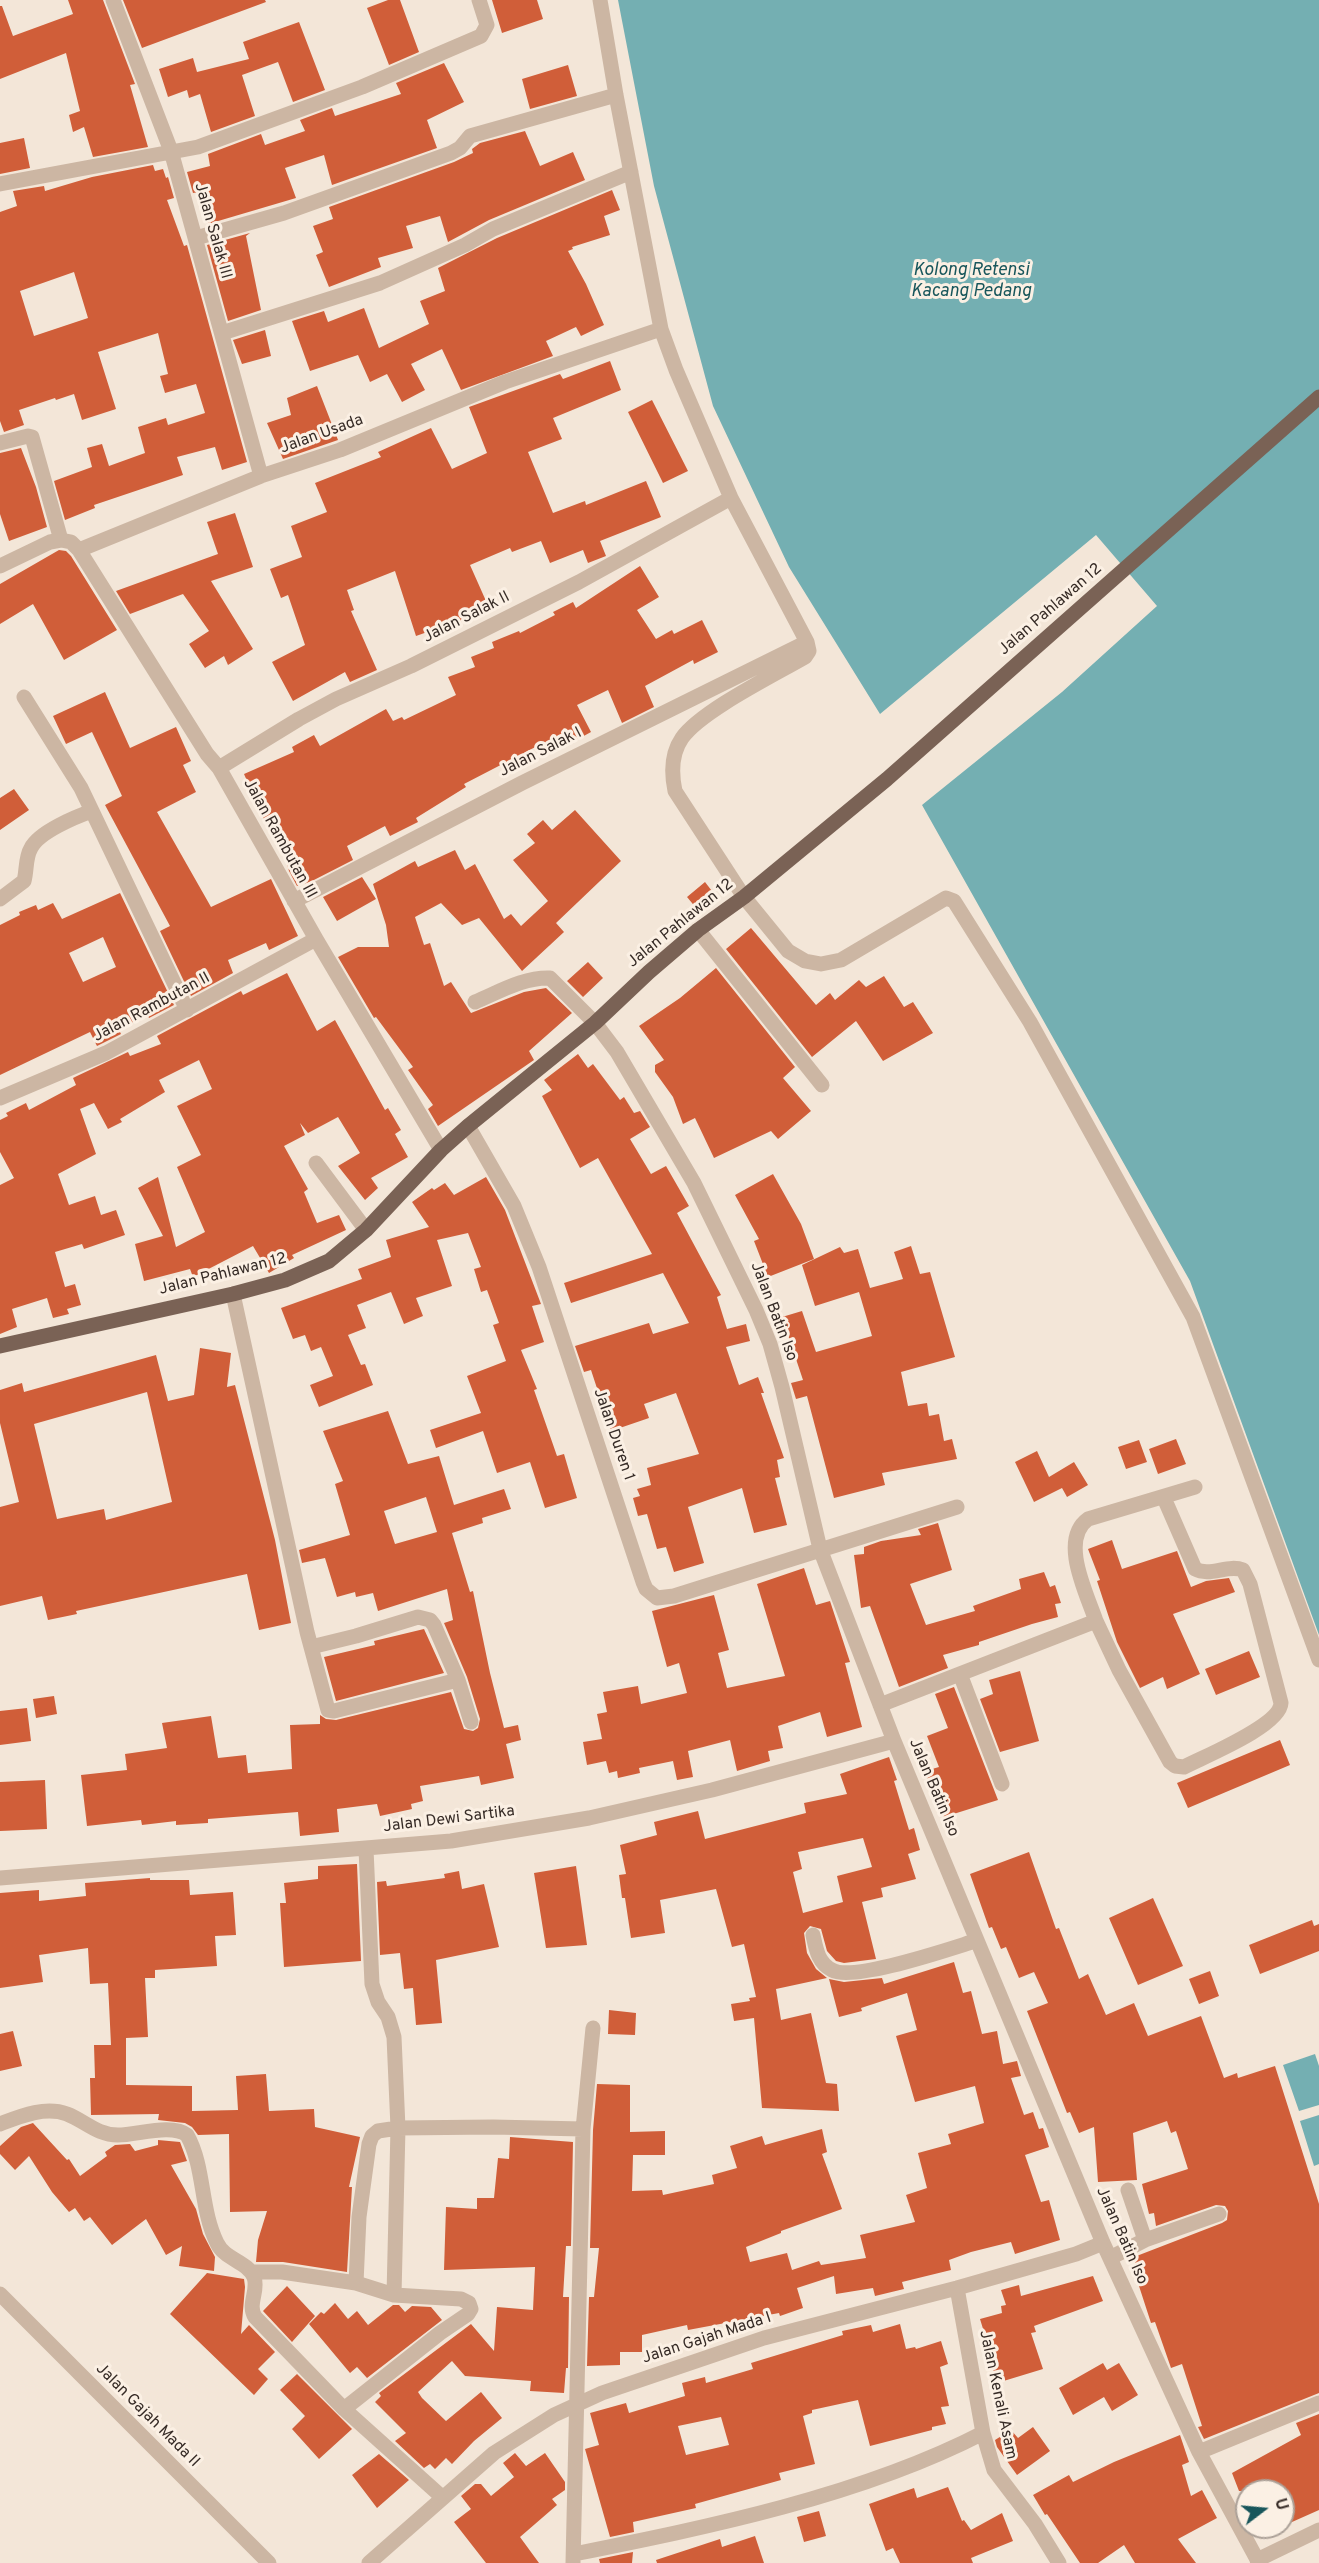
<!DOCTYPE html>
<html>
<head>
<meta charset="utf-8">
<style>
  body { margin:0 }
  #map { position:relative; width:1319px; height:2563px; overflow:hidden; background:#f3e6d8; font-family:Overpass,sans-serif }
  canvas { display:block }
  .north { position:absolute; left:1235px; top:2479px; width:60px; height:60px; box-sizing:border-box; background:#fbf0e4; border:2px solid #aca198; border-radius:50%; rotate:74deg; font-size:16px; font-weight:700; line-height:24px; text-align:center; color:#362b26 }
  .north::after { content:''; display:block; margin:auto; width:21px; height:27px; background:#18565b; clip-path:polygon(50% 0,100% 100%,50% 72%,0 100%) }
</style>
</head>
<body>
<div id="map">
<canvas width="1319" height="2563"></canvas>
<div class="north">U</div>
</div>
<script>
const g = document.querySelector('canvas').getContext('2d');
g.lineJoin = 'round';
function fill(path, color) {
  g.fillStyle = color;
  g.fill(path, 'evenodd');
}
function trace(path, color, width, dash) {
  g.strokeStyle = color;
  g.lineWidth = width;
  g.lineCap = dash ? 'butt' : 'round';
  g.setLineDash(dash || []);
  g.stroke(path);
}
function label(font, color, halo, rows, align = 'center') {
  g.font = font + ' Overpass,sans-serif';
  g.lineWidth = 6;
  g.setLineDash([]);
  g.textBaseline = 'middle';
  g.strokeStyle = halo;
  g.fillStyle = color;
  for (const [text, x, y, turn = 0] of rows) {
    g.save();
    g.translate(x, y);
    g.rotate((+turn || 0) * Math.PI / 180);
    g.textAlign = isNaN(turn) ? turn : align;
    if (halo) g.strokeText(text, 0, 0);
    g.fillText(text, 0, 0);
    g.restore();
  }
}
fill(new Path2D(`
  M618 0H1319V1635L1190 1281 922 805 1062 692 1157 606 1096 535 880 714 789 567 713 406 654 186Z
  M1315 2054 1319 2066V2105L1299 2111 1283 2065Z
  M1319 2115V2164L1314 2166 1300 2121Z`), '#74afb2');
fill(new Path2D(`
  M68 0H103L135 84 130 85 148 147 93 157 84 127 73 132 69 115 80 111 66 53 0 79V6H2L13 36 73 14Z
  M123 0H265L266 2 142 48Z
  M388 0H400L419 52 389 65 367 8Z
  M492 0H537L543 19 502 33Z
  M299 22 325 90 293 102 278 62 242 75 255 116 211 132 200 94 189 98 187 90 168 97 159 69 193 58 197 72 249 59 243 42Z
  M444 63 464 102 427 120 437 148 332 185 324 155 285 168 296 198 208 224 199 192 193 193 187 172 210 166 208 154 261 134 265 145 305 131 300 120 332 108 335 116 401 94 396 83Z
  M568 65 577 96 530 109 522 79Z
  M525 131 540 166 573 152 585 180 489 220 448 242 440 216 406 226 413 248 378 258 381 267 329 287 316 255 323 252 313 226 333 219 329 207 454 162 473 153 472 149 480 143Z
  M24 138 30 168 0 174V143Z
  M153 165 155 171 163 169 166 178 168 177 174 198 167 200 184 246 187 245 247 462 222 470 215 447 177 457 183 475 94 505 95 508 65 520 54 481 92 467 87 448 102 444 109 466 145 453 138 427 166 418 168 425 205 413 196 384 165 393 160 376 168 374 158 333 98 352 116 409 82 420 74 394 56 400 55 398 19 410 24 425 4 432 0 421V212L17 206 13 191 44 186 45 191 92 177ZM74 272 88 318 34 336 20 291Z
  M612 190 620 210 604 216 610 235 572 247 573 249 568 251 586 284 604 325 581 336 576 327 546 341 553 356 461 390 442 349 411 364 425 390 402 402 387 374 370 382 358 355 310 371 292 321 324 311 328 322 364 308 379 348 429 324 420 301 445 291 438 268 497 238Z
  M250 233 246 236 261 310 228 321 207 245Z
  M265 330 271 356 242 364 233 340Z
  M610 361 621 390 553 418 562 439 528 452 553 513 585 501 586 505 646 481 661 517 600 541 606 556 588 563 583 550 550 563 541 541 512 552 510 548 470 565 490 610 451 627 450 624 416 636 395 571 347 590 354 610 351 611 377 670 350 682 345 672 293 701 272 662 305 645 288 595 281 598 270 569 302 557 291 526 327 512 315 483 381 457 378 452 431 428 452 469 487 453 469 407 560 374 563 379Z
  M317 386 338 440 283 459 267 423 291 415 287 398Z
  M652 400 688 471 663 483 628 412Z
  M21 448 36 487 47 527 9 541 0 514V453Z
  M235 513 253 567 211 581 253 649 228 665 224 656 205 668 189 644 209 631 183 594 130 614 116 591 218 554 207 522Z
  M59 550 66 551 71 556 117 630 64 660 33 604 0 624V584Z
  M640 566 659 597 637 610 656 639 672 630 674 634 702 620 718 652 694 664 693 660 645 686 654 707 622 723 608 690 577 705 591 732 551 754 545 742 464 784 466 787 416 818 418 822 390 836 385 826 347 846 353 860 310 882 297 886 289 871 279 839H276L271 819 265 822 244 774 294 752 292 747 314 735 320 746 386 709 393 721 402 717 404 720 456 695 448 677 475 667 471 657 494 648 492 642 519 631 520 633 555 615 553 612 573 602 576 608Z
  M105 692 130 748 176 727 191 761 183 765 196 792 157 812 211 907 271 879 298 936 269 950 266 943 228 960 233 973 191 996 160 931 170 926 105 805 122 796 92 732 66 744 53 716Z
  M14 789 29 810 0 830V798Z
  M575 810 621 861 556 923 564 932 522 971 479 918 462 925 441 903 415 917 424 945 430 943 444 986 451 982 471 1013 524 992 546 988 572 1013 529 1051 534 1060 438 1126 428 1109 433 1105 408 1070 413 1067 376 1017 374 1018 338 957 358 947H389L386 925 373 884 415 861 418 867 455 850 465 870 475 864 504 919 511 914 521 926 548 901 513 860 535 843 527 834 543 820 552 830Z
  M362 877 376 899 337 921 323 897Z
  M705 882 715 895 697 909 687 897Z
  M120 893 174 1005 149 1018 147 1014 119 1030 121 1034 97 1046 90 1032 0 1075V925L20 915 19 912 36 905 38 910 53 903 62 919ZM103 937 116 967 83 982 69 953Z
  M751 928 816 1005 830 993 835 1000 859 980 866 987 884 976 904 1007 913 1002 933 1033 883 1061 856 1021 812 1057 726 949Z
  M588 962 603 978 583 997 567 981Z
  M716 968 795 1067 783 1078 811 1111 778 1139 771 1131 714 1158 695 1118 683 1124 673 1097 655 1072V1065L664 1060 639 1026 680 998Z
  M287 973 317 1031 335 1020 385 1110 388 1108 401 1130 395 1134 408 1157 371 1178 378 1188 365 1200 338 1166 360 1153 338 1117 308 1133 300 1123 305 1135 284 1146 308 1189 304 1192 317 1223 339 1215 346 1230 292 1255 294 1258 269 1273 253 1246 193 1277 190 1269 144 1281 135 1244 163 1236 138 1188 158 1177 176 1247 205 1232 177 1167 201 1155 177 1106 212 1089 199 1060 159 1080 165 1092 120 1119 122 1122 108 1129 94 1103 80 1109 96 1154 58 1174 69 1205 95 1196 101 1215 116 1210 125 1235 84 1249 82 1244 55 1252 65 1287 75 1284 81 1305 67 1309 69 1314 53 1318 47 1298 12 1309 17 1327 0 1334V1185L14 1178 0 1152V1120L8 1116 6 1113 26 1103 29 1110 76 1085 73 1078 77 1076 128 1052 130 1056 161 1044 157 1036 241 991 243 995Z
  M578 1054 588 1068 593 1064 620 1100 624 1097 634 1113 640 1111 650 1127 630 1139 651 1174 666 1166 689 1206 677 1213 721 1295 717 1297 727 1329 746 1324 750 1341 726 1347 739 1385 758 1377 764 1393H761L784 1458 777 1460 780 1477 775 1478 787 1525 754 1533 742 1488 688 1507 704 1563 674 1572 666 1547 657 1549 647 1514 638 1516 633 1498 640 1496 637 1489 651 1485 647 1468 699 1454 676 1393 644 1404 649 1418 611 1431 591 1370 584 1372 575 1346 649 1323 653 1334 689 1323 663 1273 571 1303 564 1283 652 1254 598 1158 580 1168 542 1096 552 1090 544 1080Z
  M773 1174 801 1224 814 1259 768 1277 754 1241 759 1239 735 1195Z
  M486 1177 505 1210 541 1304 532 1306 544 1342 521 1350 537 1389 534 1390 557 1456 564 1454 577 1498 545 1508 530 1462 497 1473 483 1431 436 1448 430 1430 481 1413 467 1376 506 1361 493 1325 499 1323 487 1290 481 1292 474 1269 481 1267 468 1233 437 1240 452 1286 416 1298 423 1316 404 1324 391 1292 357 1305 366 1328 348 1335 361 1365 365 1364 373 1385 319 1407 310 1385 333 1376 321 1347 311 1351 305 1335 293 1339 281 1308 362 1279 358 1269 391 1257 386 1240 429 1227 412 1202 432 1188 434 1190 445 1183 454 1195Z
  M911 1246 920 1274 930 1272 955 1357 901 1372 908 1406 927 1403 929 1416 939 1414 944 1441 952 1439 957 1459 882 1473 885 1485 834 1498 807 1396 796 1399 791 1383 803 1380 782 1317 802 1311 816 1352 872 1336 859 1292 815 1306 802 1265 840 1247 844 1253 858 1249 870 1288 903 1279 894 1252Z
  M200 1348 231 1353 227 1387 235 1385 275 1540 291 1623 259 1630 247 1574 76 1611 77 1614 48 1620 42 1596 0 1606V1507L19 1502 0 1423V1390L22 1383 24 1392 156 1355 168 1401 194 1395ZM147 1392 172 1502 106 1520 104 1509 57 1519 34 1424Z
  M388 1411 408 1464 439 1456 454 1505 504 1489 511 1509 482 1518 483 1523 452 1533 470 1592 473 1591 490 1673 504 1728 518 1725 521 1740 506 1744 514 1778 481 1785 479 1776 420 1786 423 1801 411 1804 412 1809 380 1816 377 1804 337 1809 339 1832 300 1836 298 1812 208 1819V1823L176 1825V1821L142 1825 141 1820 87 1826 81 1775 127 1770 125 1754 167 1748 162 1723 211 1716 218 1758 246 1755 248 1773 292 1769 290 1725 320 1724V1715L326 1719 336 1720 451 1692 464 1729 473 1731 478 1728 480 1719 467 1677 444 1623 453 1620 447 1589 378 1611 373 1593 356 1597 355 1592 337 1597 325 1558 302 1563 299 1550 350 1535 335 1484 343 1481 323 1431ZM426 1497 437 1532 395 1544 384 1511Z
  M1176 1439 1186 1464 1158 1474 1149 1449Z
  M1139 1440 1147 1462 1126 1469 1118 1447Z
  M1037 1451 1049 1477 1074 1462 1088 1485 1067 1497 1062 1488 1034 1502 1015 1462Z
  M938 1523 952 1570 910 1584 926 1625 975 1611 973 1606 1021 1589 1019 1579 1044 1572 1050 1587 1055 1585 1061 1603 1055 1604 1058 1617 1032 1624 979 1642V1645L943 1655 948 1668 899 1687 870 1606 861 1608 854 1555 864 1554V1547L881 1541 921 1535 918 1529Z
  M1112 1540 1122 1569 1177 1551 1191 1587 1206 1581 1229 1578 1235 1592 1173 1614 1200 1674 1167 1689 1163 1677 1140 1688 1117 1642 1097 1581 1100 1580 1088 1549Z
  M804 1568 816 1605 830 1601 831 1604 850 1662 845 1663 862 1727 827 1737 820 1712 778 1726 783 1748 768 1751 770 1761 737 1771 730 1740 688 1751 693 1777 677 1780 673 1761 639 1768 640 1773 618 1778 617 1771 609 1773 606 1761 587 1765 583 1742 602 1739 597 1714 607 1712 603 1692 638 1686 641 1704 687 1693 679 1663 667 1667 652 1611 714 1595 729 1650 718 1653 727 1688 785 1676 757 1584Z
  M424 1629 444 1673 336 1701 324 1657 375 1645 374 1641Z
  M1249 1651 1260 1677 1216 1695 1205 1669Z
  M1020 1671 1039 1741 1000 1752 980 1699 993 1694 989 1680Z
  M954 1687 998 1800 944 1817 935 1790 932 1791 925 1771 939 1767 927 1736 948 1728 935 1694Z
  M54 1696 57 1714 36 1718 33 1699Z
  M27 1708 31 1741 0 1745V1711Z
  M1280 1740 1290 1765 1188 1808 1177 1783Z
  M889 1757 897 1780 894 1781 909 1830 914 1828 920 1850 908 1854 916 1879 881 1888 883 1897 862 1902 876 1959 844 1963 836 1961 827 1951 821 1929 810 1926 804 1933 807 1953 816 1969 827 1978 776 1989 781 2020 811 2013 826 2083 837 2084 839 2111 762 2108 754 2018 734 2021 731 2004 750 2001 749 1998 756 1997 744 1944 732 1947 716 1889 660 1900 665 1933 631 1938 625 1898H622L619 1875 626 1874 620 1845 657 1835 654 1822 698 1811 705 1839 806 1813 804 1803 847 1794 840 1774ZM863 1838 872 1867 837 1876 843 1902 803 1913 793 1872 802 1869 798 1852Z
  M45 1780 47 1829 0 1831V1782Z
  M1029 1852 1056 1929 1059 1928 1079 1979 1088 1974 1106 2015 1134 2003 1148 2036 1201 2016 1224 2078 1237 2073 1238 2078 1275 2066 1319 2204V2393L1204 2439 1198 2427 1202 2426 1182 2364 1171 2368 1155 2322 1151 2323 1139 2286 1141 2285 1134 2257 1222 2223 1227 2220 1228 2211 1225 2206 1216 2205 1156 2226 1154 2213 1149 2214 1142 2184 1188 2169 1176 2131 1171 2133 1167 2121 1133 2133 1137 2180 1098 2182 1094 2127 1079 2133 1070 2112 1067 2113 1027 2011 1048 2003 1034 1972 1019 1978 1006 1947 1001 1949 992 1927 989 1928 970 1874Z
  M357 1864 361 1961 284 1967 280 1903H286L284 1883 318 1879V1866Z
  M576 1866 587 1945 546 1948 534 1873Z
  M459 1871 462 1889 484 1884 499 1947 436 1960 442 2023 416 2025 413 1988 404 1989 400 1953 380 1955 377 1882 386 1881 387 1886 445 1878 444 1874Z
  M150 1878V1880H189L190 1895 233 1892 236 1935 215 1936 217 1966 155 1970V1978H145L148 2037 126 2038V2085L192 2086V2111L238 2110 236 2076 266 2074 269 2111 314 2109 315 2127 360 2137 349 2187H352L347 2272 283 2262H256L258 2240 267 2211 230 2212 229 2134 198 2135 192 2127 185 2123 158 2120 159 2114 91 2115 90 2078H95L94 2045H111L108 1983 90 1984 88 1948 39 1955 43 1982 0 1988V1893L39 1890V1901L86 1896 85 1883Z
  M1153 1898 1183 1966 1138 1985 1109 1918Z
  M1312 1920 1314 1926 1319 1924V1951L1260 1974 1249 1945Z
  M954 1962 963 1993 971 1991 982 2034 997 2031 1003 2064 1017 2061 1021 2076 1011 2078 1024 2115 1033 2112 1039 2129 1043 2128 1049 2147 1025 2155 1041 2202 1049 2200 1060 2240 1015 2254 1011 2242 971 2252 949 2260 951 2270 902 2282 904 2289 875 2296 873 2288 836 2294 834 2276 797 2288 803 2308 780 2316 779 2313 688 2330 687 2325 642 2335V2352H620V2365L587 2366 589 2297H594L599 2248H590L593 2130 597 2084 630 2085V2132L665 2131V2155H633L632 2191 662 2190 663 2195 714 2184 712 2175 737 2168 730 2146 762 2136 765 2145 822 2129 827 2152 822 2154 842 2209 781 2231V2233L746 2247 750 2262 787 2253 792 2270 819 2261 821 2265 866 2258 860 2235 915 2222 906 2195 927 2188 918 2153 951 2144 948 2134 984 2123 975 2086 915 2102 896 2036 917 2030 907 1993 861 2008 862 2011 839 2017 829 1979 844 1982 882 1978 884 1984Z
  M1210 1971 1219 1996 1199 2004 1189 1979Z
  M609 2010 636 2013 635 2035 608 2034Z
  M13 2031 22 2066 0 2071V2034Z
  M33 2123 67 2160 69 2159 80 2176 107 2156 105 2152 115 2145 130 2144 135 2151 158 2145V2140L180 2142 187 2161 171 2165 196 2209 203 2234 215 2257 214 2271 179 2266 182 2246 166 2255 146 2219 112 2245 90 2217 84 2221 75 2208 69 2212 52 2192 29 2156 15 2170 0 2154V2146L21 2127Z
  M510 2137 573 2142 571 2246H566L563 2297H569L568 2368H566L564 2393 530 2391 531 2381 465 2376 452 2361 418 2392 422 2398 446 2421 481 2392 502 2418 474 2441 452 2464 446 2458 435 2469 430 2464 424 2468 395 2441 406 2433 375 2402 381 2396 379 2393 471 2324 494 2351 497 2307 533 2310 535 2267 444 2270 446 2207 477 2209V2198H494L498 2158 509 2159Z
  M207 2273 244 2279 245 2287 241 2334 249 2325 275 2352 258 2369 268 2379 254 2395 170 2314Z
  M1093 2276 1103 2301 1034 2326 1036 2332 1031 2333 1043 2369 997 2383 982 2332H984L980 2319 1002 2313 1001 2306 1006 2305 1001 2290 1019 2285 1021 2296Z
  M287 2286 315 2316 292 2342 263 2311Z
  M335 2303 348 2319 357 2311 368 2325 393 2305H399L405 2312 412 2306 431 2307 442 2320 367 2378 357 2367 350 2373 309 2324 321 2312 324 2314Z
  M900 2324 906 2349 915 2347 916 2349 941 2341 948 2364 940 2367 949 2406 941 2407 946 2424 932 2427V2430L870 2446 858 2400 812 2410V2413L803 2416 815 2464 779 2473 781 2480 695 2504 696 2508 633 2522 634 2532 610 2537 585 2449 599 2445 590 2413 626 2403 629 2413 685 2396 682 2383 705 2377 706 2383 753 2369 751 2363 843 2335 842 2331 871 2325 873 2332ZM721 2417 729 2445 686 2455 678 2426Z
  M1103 2363 1107 2370 1119 2363 1138 2395 1112 2411 1104 2397 1073 2415 1059 2388Z
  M297 2374 352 2429 319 2459 292 2429 305 2416 280 2390Z
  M1319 2414V2510L1283 2526V2491H1239L1232 2473 1301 2435 1296 2423Z
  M1033 2427 1050 2451 1017 2475 997 2447 995 2440 1011 2430 1018 2438Z
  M1180 2435 1189 2462 1182 2465 1191 2496 1202 2490 1217 2518 1178 2539 1196 2563H1135L1124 2545 1098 2563H1080L1047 2514 1045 2515 1033 2495 1069 2475 1073 2482 1114 2462Z
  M515 2453 526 2466 545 2453 565 2482V2490L552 2499 557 2505 520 2537 539 2563H486L454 2522 471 2509 461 2496 475 2484H481L491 2496 514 2477 503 2463Z
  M379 2454 409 2480 377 2508 352 2475Z
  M948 2487 962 2521 964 2520 971 2530 1002 2513 1013 2541 971 2558 973 2563H900L893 2548 886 2551 869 2504 914 2488 917 2498Z
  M819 2511 826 2536 804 2542 797 2517Z
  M755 2536 764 2563H657L656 2560 720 2539 722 2547Z
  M633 2552 632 2563H600L599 2559Z`), '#d05e39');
trace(new Path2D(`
  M113 0 171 151 261 476
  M600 0 616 95 661 329 676 370 731 498 807 642 809 651 805 657C774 675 701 711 682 738 671 754 671 772 675 791L744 897 788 951 805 961 821 964 841 960 946 898 954 901 1030 1022 1193 1317 1319 1660
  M0 184 198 147 362 87 481 36 487 25 479 0
  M196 238 284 213 451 153 460 148 470 136 616 95
  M222 333 380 283 465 245 493 229 631 172
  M0 443 28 436 32 437 61 540
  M79 550 207 754 219 768 316 939 441 1150
  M0 566 50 542 61 540 71 542 79 550 261 476 340 450 505 382 661 329
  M219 768 299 719 336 699 411 666 579 582 731 498
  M92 811 187 1010
  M0 899 24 881C27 871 25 858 31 848 39 832 75 817 92 811L81 788 24 697
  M294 901 522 783 807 642
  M698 930 822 1085
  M475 1002C499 992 524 977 550 978L595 1023 617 1052 694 1183 756 1310 770 1344 782 1387 820 1549 894 1741 1103 2243 1199 2452 1259 2563
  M0 1098 106 1053 316 939
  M468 1126 514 1206 539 1267 643 1582 646 1589 657 1598 674 1596 957 1507
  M316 1163 366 1230
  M233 1294 307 1632 328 1710 334 1711 458 1680
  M1096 1621C1087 1594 1059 1540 1088 1519L1195 1487
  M311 1647 356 1636 418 1617 430 1620 434 1625 458 1680 471 1722
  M960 1674 1002 1784
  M880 1705 1096 1621 1119 1670 1170 1762 1175 1766 1184 1767C1205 1756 1280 1726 1281 1703L1250 1584 1243 1570C1228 1564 1210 1577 1195 1569L1164 1498
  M366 1849 372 1984 378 2002 388 2017 394 2037 398 2128 394 2295
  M0 1878 451 1841 589 1818 712 1790 894 1741
  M813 1935C816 1949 818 1963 832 1970 853 1982 949 1949 975 1941
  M0 2124C21 2116 45 2106 67 2114 85 2121 97 2135 118 2135 137 2135 172 2123 187 2135 205 2167 200 2209 217 2243 225 2260 247 2261 254 2277 259 2291 247 2304 255 2317L344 2409 442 2497
  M1128 2190 1145 2240
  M1110 2258 1145 2240 1219 2214
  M251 2272H282L356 2283 359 2217 369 2144 372 2136 378 2131 398 2128 493 2127 583 2129
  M957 2288 983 2433 994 2470 1035 2524 1059 2563
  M0 2294 269 2563
  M344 2409 440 2333 468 2314 471 2309 469 2303 461 2299 394 2295 356 2283
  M1199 2452 1319 2403
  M574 2554C708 2527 861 2496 983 2433
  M1257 2560 1319 2530
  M369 2563 494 2453 554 2415 602 2393 764 2338 957 2288 1076 2254 1103 2243
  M573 2563 583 2129 593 2028`), '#ccb6a3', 15);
trace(new Path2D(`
  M0 1346 233 1294 285 1280 329 1261 366 1230 441 1150 468 1126 595 1023 649 972 698 930 744 897 887 779 1319 397`), '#7a6255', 15);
label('16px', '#362b26', '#fbf0e4', [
  ["Jalan Salak III",212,231,74],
  ["Jalan Usada",322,435,-20],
  ["Jalan Pahlawan 12",1051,610,-41],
  ["Jalan Salak II",467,618,-27],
  ["Jalan Salak I",541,753,-27],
  ["Jalan Rambutan III",279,839,61],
  ["Jalan Pahlawan 12",681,924,-39],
  ["Jalan Rambutan II",152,1008,-28],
  ["Jalan Pahlawan 12",223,1275,-14],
  ["Jalan Batin Iso",773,1312,69],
  ["Jalan Duren 1",613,1435,71],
  ["Jalan Batin Iso",933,1788,67],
  ["Jalan Dewi Sartika",449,1820,-7],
  ["Jalan Batin Iso",1121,2236,66],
  ["Jalan Gajah Mada I",707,2339,-18],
  ["Jalan Kenali Asam",997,2395,78],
  ["Jalan Gajah Mada II",147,2416,45]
]);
label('italic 18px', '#18565b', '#fbf0e4', [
  ["Kolong Retensi",971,271],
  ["Kacang Pedang",971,292]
]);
</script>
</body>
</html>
